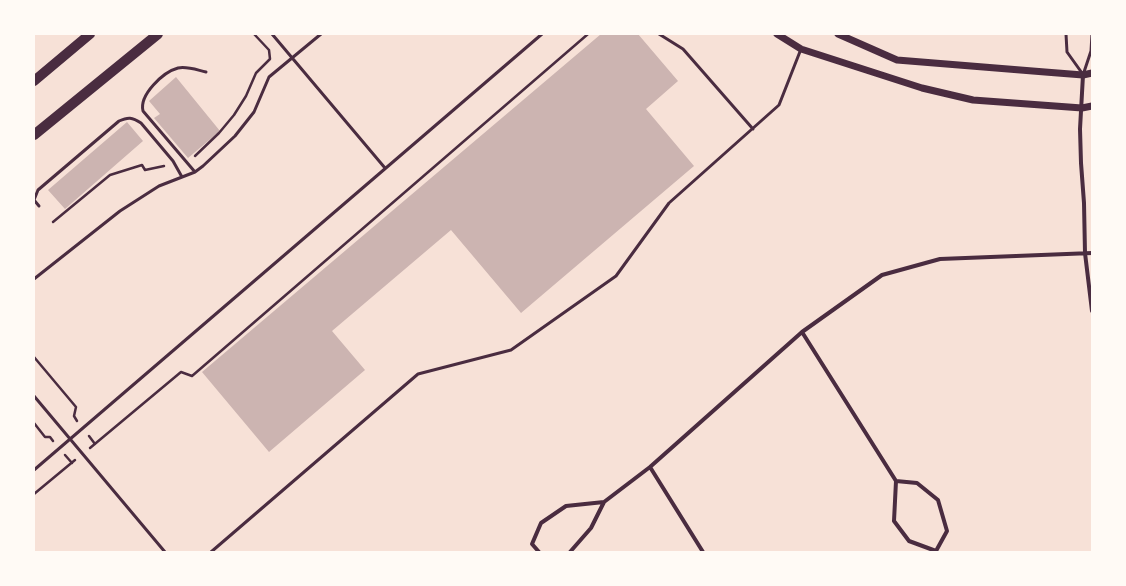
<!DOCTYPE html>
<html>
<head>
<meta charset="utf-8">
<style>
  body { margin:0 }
  #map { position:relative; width:1126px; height:586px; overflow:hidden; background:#f7e1d7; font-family:"IBM Plex Serif",serif }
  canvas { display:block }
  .frame { position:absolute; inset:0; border:35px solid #fffaf5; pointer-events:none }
</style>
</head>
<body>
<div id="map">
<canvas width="1126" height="586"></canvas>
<div class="frame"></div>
</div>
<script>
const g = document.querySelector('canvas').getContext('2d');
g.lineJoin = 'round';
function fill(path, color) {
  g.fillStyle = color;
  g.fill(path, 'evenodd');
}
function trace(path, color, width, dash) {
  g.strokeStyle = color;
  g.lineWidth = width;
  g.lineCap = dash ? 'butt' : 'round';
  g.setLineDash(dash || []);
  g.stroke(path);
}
fill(new Path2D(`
  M601 34H638L678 81 646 109 694 166 521 313 451 230 332 331 365 370 269 452 202 372Z
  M176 77 220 131 188 158 154 118 160 114 149 101Z
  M127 122 143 141 65 209 48 190Z`), '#ccb4b1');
trace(new Path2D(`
  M195 156 219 133 234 115 246 96 256 73 270 59 269 50 254 34
  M53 222 110 175 142 165 145 170 164 166
  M34 357 76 407 74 416 77 421
  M34 423 45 437H50L53 441
  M89 436 95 444
  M90 448 181 372 192 376 588 34
  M65 455 72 463
  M34 494 75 460`), '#4a2c40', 2.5);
trace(new Path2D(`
  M272 34 385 168
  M659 34 683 49 753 129
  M1066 34 1067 52 1082 73
  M1083 75 1091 51 1092 34
  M195 172 143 111C139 95 163 72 178 68 187 66 197 70 206 72
  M39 206 34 200 38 190 119 121C128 117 132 117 141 123L173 161 182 177
  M34 279 120 211 159 186 195 172 203 166 235 136 254 112 269 77 321 34
  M34 396 165 552
  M34 470 542 34
  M211 552 418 374 511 350 616 276 669 203 779 105 801 49`), '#4a2c40', 3);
trace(new Path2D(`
  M1083 75 1080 129 1081 163 1084 203 1085 253 1092 311
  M802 332 896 481 894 521 909 541 936 551 947 531 938 500 917 483 896 481
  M650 467 703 552
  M539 552 532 544 541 523 566 506 604 502
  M570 552 591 528 604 502 650 467 802 332 882 275 940 259 1092 253`), '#4a2c40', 4);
trace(new Path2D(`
  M777 34 801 49 922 88 973 100 1082 108 1092 106
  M838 34 897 60 1045 72 1083 75 1092 73`), '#4a2c40', 7);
trace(new Path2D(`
  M34 81 90 34
  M34 135 158 34`), '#4a2c40', 10);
</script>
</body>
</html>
